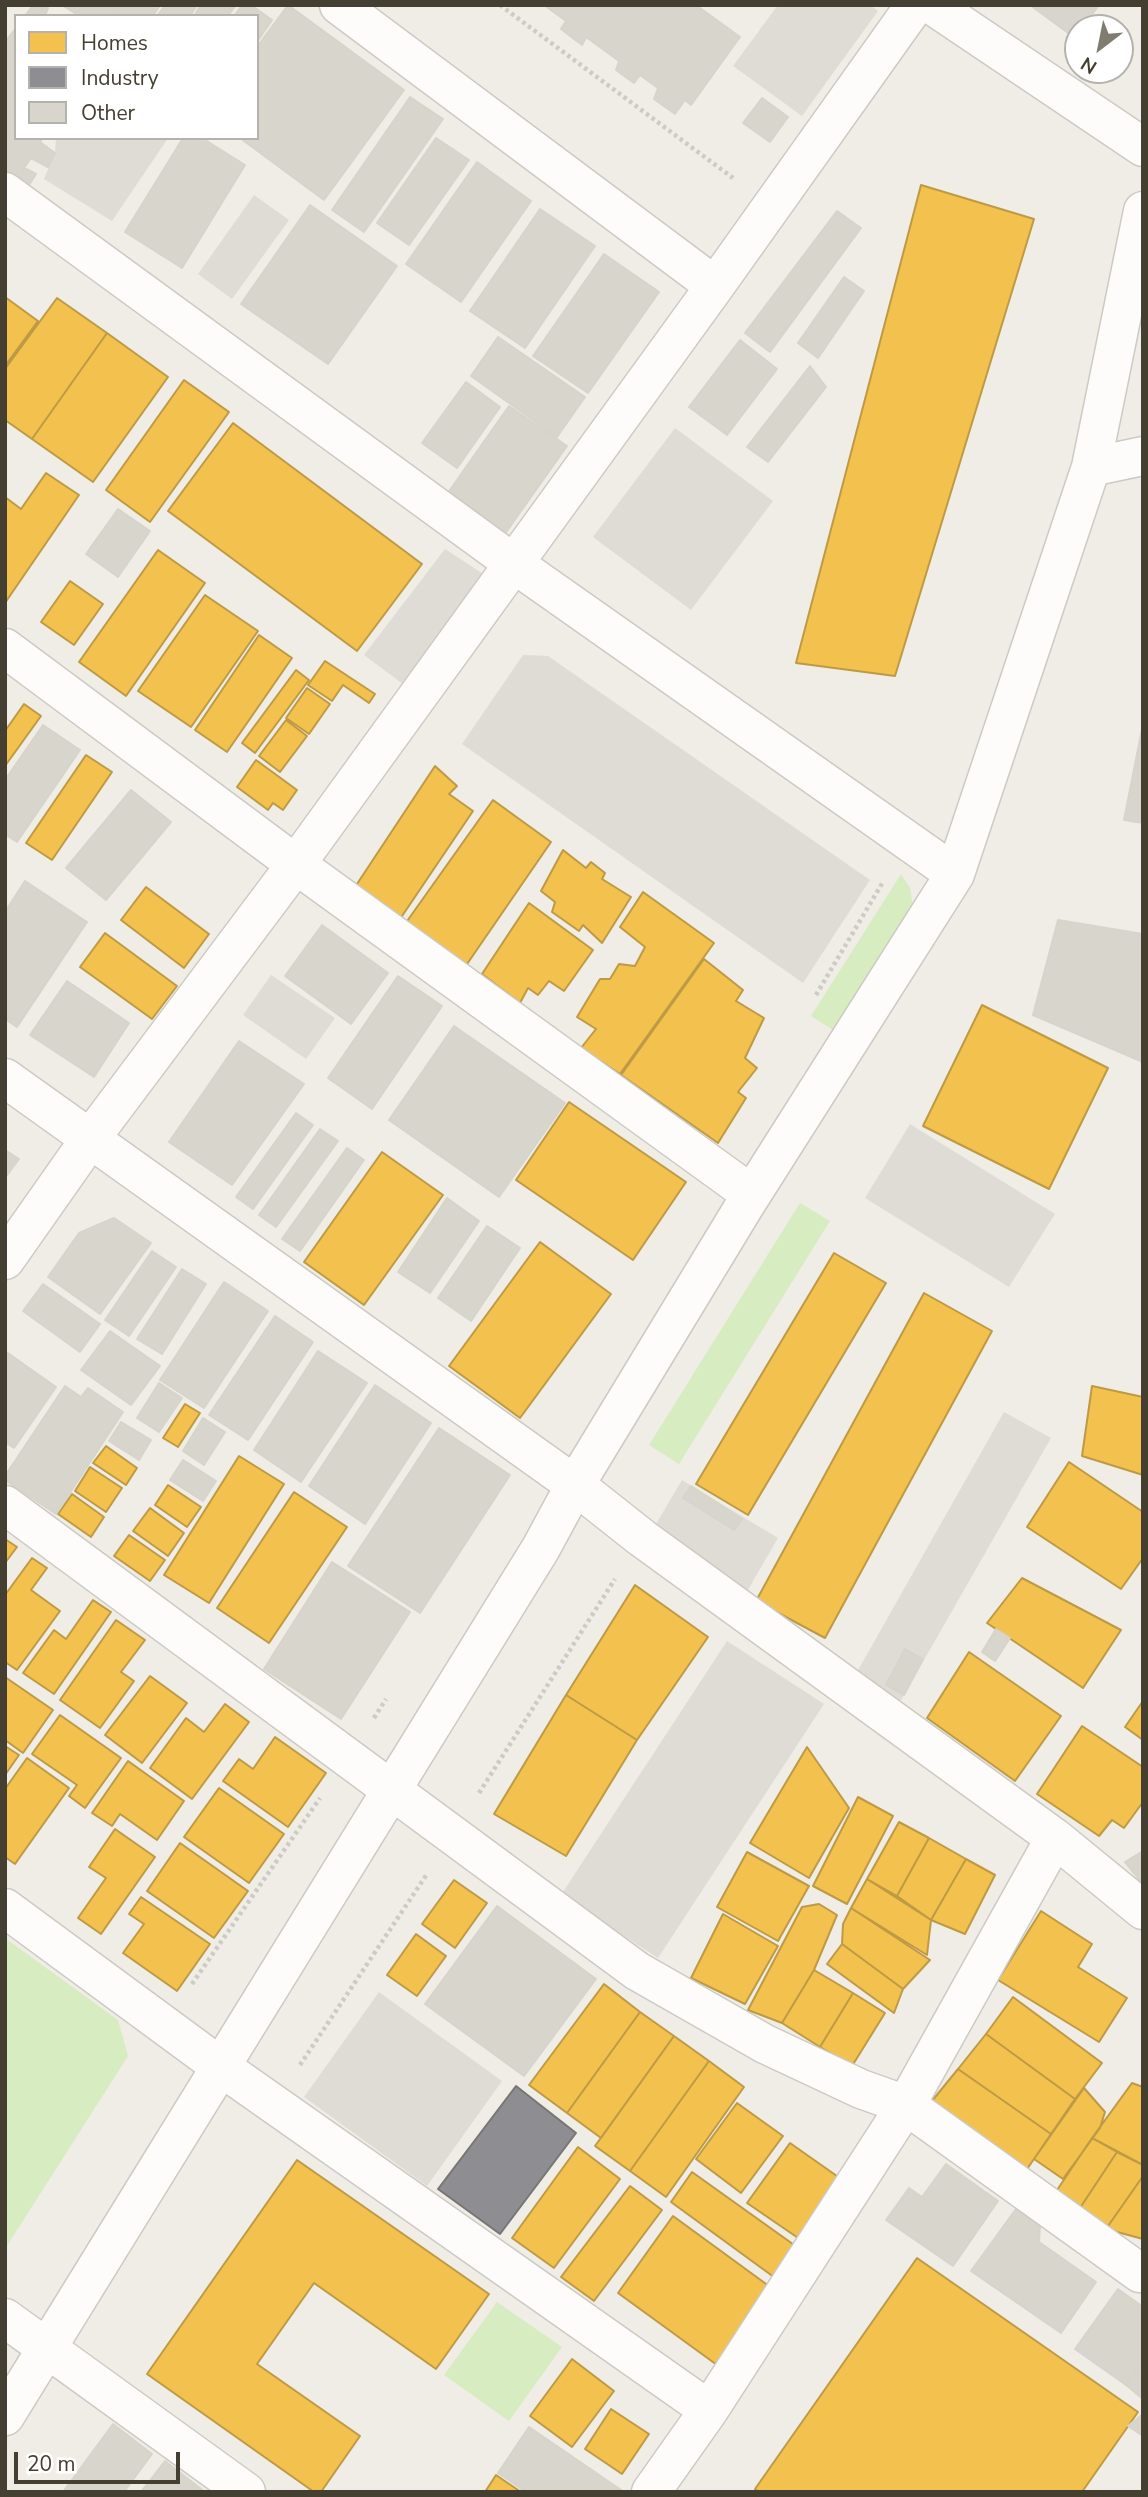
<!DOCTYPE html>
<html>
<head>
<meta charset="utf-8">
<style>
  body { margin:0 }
  #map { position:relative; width:1148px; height:2497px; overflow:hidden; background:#efede5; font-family:"Nunito Sans",sans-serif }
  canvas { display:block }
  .frame { position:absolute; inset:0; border:7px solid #443f31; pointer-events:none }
  .legend { position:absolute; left:14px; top:14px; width:245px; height:126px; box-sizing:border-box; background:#fff; border:2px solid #b4b2ad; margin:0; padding:9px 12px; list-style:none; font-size:21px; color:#443f31 }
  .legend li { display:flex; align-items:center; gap:14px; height:35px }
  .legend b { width:35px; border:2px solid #b4b2ad }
  .north { position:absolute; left:1064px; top:14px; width:70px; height:70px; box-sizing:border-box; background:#fff; border:2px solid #b4b2ad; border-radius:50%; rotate:212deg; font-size:19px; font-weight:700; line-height:28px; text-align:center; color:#443f31 }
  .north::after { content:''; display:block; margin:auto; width:24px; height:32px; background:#807c70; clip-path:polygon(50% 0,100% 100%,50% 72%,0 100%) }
  .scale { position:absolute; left:14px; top:2452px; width:166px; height:32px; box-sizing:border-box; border:4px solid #443f31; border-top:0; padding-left:9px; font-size:21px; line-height:24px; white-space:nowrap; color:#443f31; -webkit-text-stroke:5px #fff; paint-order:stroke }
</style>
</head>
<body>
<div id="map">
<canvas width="1148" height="2497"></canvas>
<div class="frame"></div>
<ul class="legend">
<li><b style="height:19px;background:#f2c14e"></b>Homes</li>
<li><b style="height:19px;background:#8d8d92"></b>Industry</li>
<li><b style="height:19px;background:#d8d5cd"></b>Other</li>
</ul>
<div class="north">N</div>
<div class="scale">20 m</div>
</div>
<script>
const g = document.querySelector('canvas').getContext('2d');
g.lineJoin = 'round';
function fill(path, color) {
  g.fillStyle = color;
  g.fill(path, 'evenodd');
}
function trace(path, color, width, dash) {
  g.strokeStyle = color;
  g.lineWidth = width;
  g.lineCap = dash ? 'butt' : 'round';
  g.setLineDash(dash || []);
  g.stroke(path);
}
fill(new Path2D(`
  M901 874 910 888 913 907 841 1035 811 1016Z
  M800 1203 830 1221 679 1464 649 1445Z
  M5 1938 118 2020 128 2056 5 2249Z
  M497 2302 562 2347 509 2421 444 2375Z`), '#d7ecc1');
fill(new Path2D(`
  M778 5H870L878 11 802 116 733 66Z
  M56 138H168L112 221 44 179 55 153Z
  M254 195 289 220 232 299 198 274Z
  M675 428 773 501 691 610 593 537Z
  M445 549 491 579 411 690 364 655Z
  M523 655 548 656 870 880 803 983 462 744Z
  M271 975 335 1018 306 1059 243 1015Z
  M910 1124 1055 1214 1009 1287 865 1198Z
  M1004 1412 1051 1438 900 1702 857 1672Z
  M682 1480 778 1538 746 1593 653 1529Z
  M727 1641 824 1704 658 1958 561 1895Z
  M379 1992 502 2081 427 2186 304 2097Z`), '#dedcd5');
const homes = new Path2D(`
  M921 185 1034 219 895 676 796 663Z
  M5 297 38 321 5 366Z
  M57 298 107 333 32 439 5 420V369Z
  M107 333 168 377 93 482 32 439Z
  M184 380 229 412 150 522 106 490Z
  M233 423 422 564 357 651 168 511Z
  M46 473 79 495 5 603V497L21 509Z
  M158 550 205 583 126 696 79 662Z
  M70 581 103 604 74 645 41 622Z
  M205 595 258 631 191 727 138 691Z
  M259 635 292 658 227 752 195 730Z
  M325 661 375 694 369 703 343 685 332 701 308 685Z
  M296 670 309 680 255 753 242 743Z
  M307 688 330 704 309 734 286 718Z
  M24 704 41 716 5 766V731Z
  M286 720 307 736 280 772 259 756Z
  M86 755 112 772 52 860 26 843Z
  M256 760 297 790 283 810 273 803 268 810 237 787Z
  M435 766 457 786 449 794 473 811 398 922 353 890Z
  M493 800 551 842 465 967 405 924Z
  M563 850 586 868 591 862 605 873 602 879 631 897 602 943 583 925 579 931 552 912 555 902 541 891Z
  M146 887 209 934 184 968 121 920Z
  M643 892 714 943 620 1074 581 1048 596 1029 577 1017 600 979H610L619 964 635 966 645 947 620 927Z
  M529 903 593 950 564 991 549 981 538 995 528 988 520 1003 482 974Z
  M105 933 177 986 152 1019 80 967Z
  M704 959 743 990 736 1001 764 1018 745 1058 757 1068 738 1092 746 1098 718 1143 621 1075Z
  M982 1005 1108 1068 1049 1189 923 1126Z
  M569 1102 686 1182 633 1260 516 1180Z
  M382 1152 443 1195 364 1305 304 1262Z
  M540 1242 611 1294 520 1418 449 1366Z
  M834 1253 886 1283 748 1515 696 1484Z
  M924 1293 992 1331 825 1638 756 1601Z
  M1092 1386 1143 1397V1475L1082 1456Z
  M185 1404 200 1413 178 1447 163 1438Z
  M106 1446 137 1468 126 1485 93 1463Z
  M239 1456 284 1484 209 1603 164 1575Z
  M1069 1462 1143 1512V1558L1121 1589 1027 1527Z
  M90 1467 122 1488 106 1512 75 1491Z
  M168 1485 201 1507 187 1527 155 1505Z
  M294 1492 347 1527 269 1643 217 1608Z
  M72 1494 104 1517 91 1537 58 1514Z
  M150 1508 184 1533 168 1556 133 1531Z
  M129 1535 165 1560 150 1581 114 1556Z
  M5 1539 17 1547 5 1563Z
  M32 1558 47 1568 31 1590 60 1611 17 1670 5 1662V1595Z
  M1022 1578 1121 1630 1083 1688 987 1623Z
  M635 1585 708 1637 637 1740 566 1695Z
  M93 1600 111 1612 54 1694 23 1673 54 1630 66 1639Z
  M116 1620 145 1640 121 1672 134 1681 100 1728 60 1700Z
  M969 1652 1061 1716 1015 1781 927 1718Z
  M150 1676 187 1703 142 1763 105 1735Z
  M5 1677 53 1710 23 1753 5 1740Z
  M566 1695 637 1740 566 1856 494 1814Z
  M1143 1701V1740L1125 1727Z
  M225 1704 249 1722 192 1799 150 1768 186 1718 204 1732Z
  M60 1715 121 1758 85 1808 69 1796 77 1785 32 1754Z
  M1082 1726 1143 1767V1802L1124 1828 1112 1820 1099 1836 1037 1794Z
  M275 1737 326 1773 288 1827 223 1781 239 1759 253 1769Z
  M5 1746 19 1755 5 1775Z
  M807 1747 849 1808 809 1878 750 1843Z
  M27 1758 69 1788 15 1864 5 1857V1789Z
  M128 1761 184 1801 157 1840 120 1814 112 1826 92 1813Z
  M219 1788 284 1834 249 1883 184 1837Z
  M858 1797 893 1816 847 1904 813 1886Z
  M899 1822 929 1838 897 1896 867 1879Z
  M115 1829 155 1857 101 1934 78 1918 106 1878 89 1867Z
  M929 1838 966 1859 931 1920 897 1896Z
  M180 1843 248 1891 214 1938 147 1891Z
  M747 1852 809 1886 778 1941 717 1907Z
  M966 1859 995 1875 965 1934 931 1920Z
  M867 1879 931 1920 927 1955 851 1908Z
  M454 1880 487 1903 455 1948 422 1924Z
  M141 1897 210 1944 177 1991 123 1953 144 1924 129 1914Z
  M819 1904 837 1915 814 1970 782 2023 748 2010 802 1907Z
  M851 1908 930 1960 903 1989 842 1944 843 1924Z
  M1041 1911 1092 1944 1078 1967 1127 1998 1099 2042 998 1980Z
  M723 1914 778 1946 745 2004 691 1978Z
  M416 1934 446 1956 417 1996 387 1975Z
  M842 1944 903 1989 894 2013 827 1964Z
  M814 1970 853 1993 820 2047 782 2023Z
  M604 1984 640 2012 567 2113 529 2085Z
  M853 1993 885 2013 852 2066 820 2047Z
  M1013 1997 1102 2063 1075 2099 986 2034Z
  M640 2012 674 2036 601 2138 567 2113Z
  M986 2034 1075 2099 1051 2134 958 2069Z
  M674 2036 709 2061 630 2171 595 2146Z
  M709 2061 744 2087 666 2197 630 2171Z
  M958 2069 1051 2134 1021 2178 927 2107Z
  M1132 2083 1143 2087V2165L1092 2138Z
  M1084 2088 1105 2112 1100 2128 1063 2179 1034 2159Z
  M737 2103 783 2136 741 2193 696 2159Z
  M1092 2138 1117 2152 1078 2211 1053 2196Z
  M790 2143 844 2181 801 2240 747 2203Z
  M578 2147 620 2179 554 2268 512 2238Z
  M1117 2152 1143 2165V2176L1106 2229 1078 2211Z
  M297 2160 489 2294 436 2369 314 2283 257 2364 360 2436 321 2492H314L147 2374Z
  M692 2172 804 2252 782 2283 671 2202Z
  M1143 2176V2239L1106 2229Z
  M630 2186 662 2210 594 2301 561 2277Z
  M673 2216 773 2289 717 2365 618 2293Z
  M917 2258 1138 2412 1082 2492H759L755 2489Z
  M572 2359 614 2391 572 2447 530 2416Z
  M611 2409 649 2434 622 2474 585 2449Z
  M496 2475 521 2492H485Z`);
fill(homes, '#f2c14e');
trace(homes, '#be9a45', 2);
const industry = new Path2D(`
  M516 2086 576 2133 500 2234 438 2189Z`);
fill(industry, '#8d8d92');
trace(industry, '#777675', 2);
const building = new Path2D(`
  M33 5 48 8 45 16H25Z
  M62 5H82L76 14Z
  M82 5H118L112 16H79L76 14Z
  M118 5H160L153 16H112Z
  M165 5H197L190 16H157Z
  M201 5H236L228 16H194Z
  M242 5H251L272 20 257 42V16H234Z
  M288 5 404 90 324 200 240 138H257V47Z
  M544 5H696L740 37 691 105 685 100 675 114 654 99 658 88 640 75 634 83 616 70 619 61 586 37 582 45 561 29 566 21Z
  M1030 5H1099L1082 28H1078L1075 38Z
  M16 28V138H43L40 142 55 153 48 167 31 158 24 168 36 174 27 188 5 171V42Z
  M410 97 443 119 364 232 332 210Z
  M762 98 788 117 770 142 743 123Z
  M183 138H202L245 165 182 268 125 232Z
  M436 138 469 160 409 245 377 223Z
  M477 162 531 201 461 302 406 264Z
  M310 205 397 266 328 364 241 304Z
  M540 209 595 246 525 348 470 311Z
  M837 211 861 228 770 352 745 333Z
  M604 254 659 292 588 393 533 356Z
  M844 277 864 291 818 358 798 343Z
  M498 337 585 397 557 437 471 376Z
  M740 340 777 369 727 435 689 407Z
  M810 366 826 387 768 462 747 447Z
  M466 382 500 407 457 468 422 443Z
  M509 406 567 446 502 538 445 497Z
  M118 509 150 531 118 577 86 554Z
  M1143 724V823L1124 820Z
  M43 725 80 750 17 842 5 834V780Z
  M131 790 171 822 106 900 66 868Z
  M25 881 87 922 17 1027 5 1019V912Z
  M1058 920 1143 934V1062L1033 1015Z
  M322 925 388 973 351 1024 285 976Z
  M398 976 442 1006 372 1109 328 1078Z
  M67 981 129 1023 94 1077 30 1035Z
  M454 1026 565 1103 499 1197 389 1120Z
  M239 1041 304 1084 232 1185 169 1142Z
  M296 1113 313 1125 253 1209 236 1197Z
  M320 1129 338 1141 276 1227 259 1215Z
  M347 1148 364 1160 300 1251 282 1239Z
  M5 1150 19 1159 5 1178Z
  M447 1198 479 1221 430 1293 398 1272Z
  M114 1218 151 1243 100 1314 48 1277 79 1233Z
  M487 1226 520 1248 471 1321 438 1298Z
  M152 1251 176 1267 129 1336 105 1320Z
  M182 1269 206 1284 162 1354 137 1339Z
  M224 1282 268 1311 204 1408 160 1380Z
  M43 1284 100 1324 80 1352 23 1311Z
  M275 1316 313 1342 248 1440 209 1415Z
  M110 1331 160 1366 131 1405 81 1370Z
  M5 1351 56 1387 14 1448 5 1442Z
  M318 1351 367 1383 301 1482 254 1450Z
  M159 1383 182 1398 159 1432 137 1418Z
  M375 1385 431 1423 365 1524 309 1486Z
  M65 1386 81 1397 88 1388 123 1412 56 1514 5 1480V1476Z
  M203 1418 225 1432 204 1465 183 1451Z
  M121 1422 151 1440 139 1460 109 1441Z
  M439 1428 510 1475 420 1613 348 1566Z
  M183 1460 216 1481 203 1501 170 1480Z
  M691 1486 742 1519 734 1530 683 1498Z
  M332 1562 410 1612 341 1719 264 1669Z
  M996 1629 1010 1638 995 1661 982 1652Z
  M905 1649 923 1659 904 1695 886 1685Z
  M1143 1851V1884L1125 1862Z
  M497 1906 596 1979 524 2076 425 2004Z
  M946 2164 998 2201 953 2266 886 2220 909 2188 922 2197Z
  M1016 2209 1040 2225 1039 2242 1096 2282 1061 2333 971 2271Z
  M1118 2289 1143 2307V2362L1126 2385 1075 2349Z
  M1143 2362V2399L1126 2385Z
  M1143 2414V2436L1128 2426Z
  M113 2424 152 2454 124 2492H63Z
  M529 2427 624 2492H526L498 2473Z
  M165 2461 205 2492H141Z`);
fill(building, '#d8d5cd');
trace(building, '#d7d4cb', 2);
const minor = new Path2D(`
  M339 5 715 286
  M932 5 1143 147
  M5 192 513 563 955 874
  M1091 467 1143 456
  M5 648 294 863 751 1194
  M5 1078 575 1485 642 1538 1055 1838 906 2105 709 2410 651 2492
  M5 1260 90 1139 291 871 715 286 915 5
  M5 1505 637 1971 765 2044 861 2089 906 2105 1140 2273 1143 2270
  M1055 1838 1143 1910
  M5 1908 221 2067 709 2410
  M5 2318 246 2492
  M5 2416 541 1548 575 1485 745 1205 955 874 1091 467 1143 211`);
trace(minor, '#cccac3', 41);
trace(new Path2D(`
  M500 5 733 178
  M816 995 883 882
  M374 1718 386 1699
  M479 1793 615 1579
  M192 1984 320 1798
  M300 2065 427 1874`), '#cdcbc5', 4.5, [3.5, 3.5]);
trace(minor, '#fdfcfb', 38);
</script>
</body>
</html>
